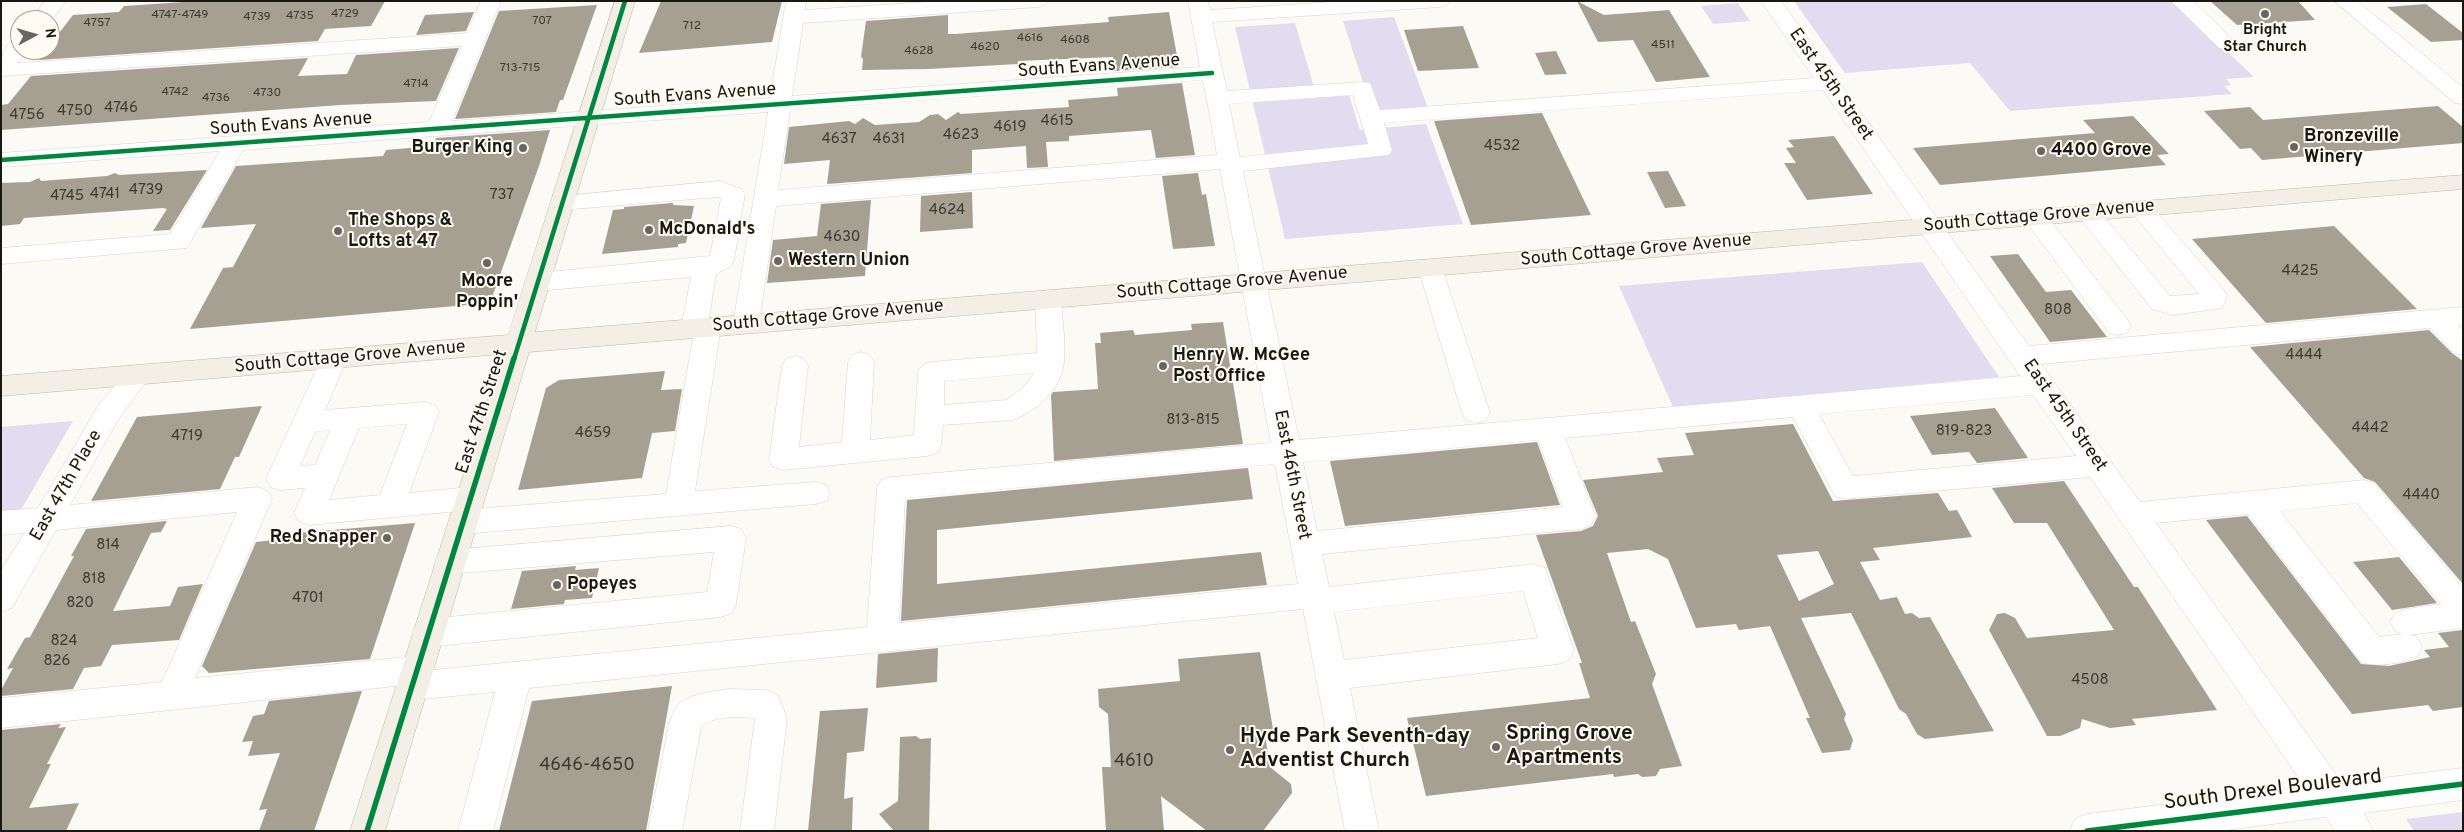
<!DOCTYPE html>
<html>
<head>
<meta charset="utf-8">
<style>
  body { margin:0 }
  #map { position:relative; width:2464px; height:832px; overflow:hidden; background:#fcfaf5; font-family:Overpass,sans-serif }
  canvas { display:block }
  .frame { position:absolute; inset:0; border:2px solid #191712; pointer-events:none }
  .north { position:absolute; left:10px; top:10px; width:50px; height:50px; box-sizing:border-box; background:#fffbf2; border:1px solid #a3a098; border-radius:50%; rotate:84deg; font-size:14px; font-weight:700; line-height:20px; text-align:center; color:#191712 }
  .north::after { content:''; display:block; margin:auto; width:18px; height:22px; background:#686661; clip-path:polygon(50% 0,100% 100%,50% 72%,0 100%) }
</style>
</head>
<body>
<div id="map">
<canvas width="2464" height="832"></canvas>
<div class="frame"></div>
<div class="north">N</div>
</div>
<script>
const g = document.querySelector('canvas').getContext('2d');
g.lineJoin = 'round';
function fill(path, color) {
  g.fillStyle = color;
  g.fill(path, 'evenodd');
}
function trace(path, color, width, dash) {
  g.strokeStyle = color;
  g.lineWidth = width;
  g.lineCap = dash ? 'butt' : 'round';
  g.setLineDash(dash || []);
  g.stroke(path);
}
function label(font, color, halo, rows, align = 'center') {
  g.font = font + ' Overpass,sans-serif';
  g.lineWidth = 4;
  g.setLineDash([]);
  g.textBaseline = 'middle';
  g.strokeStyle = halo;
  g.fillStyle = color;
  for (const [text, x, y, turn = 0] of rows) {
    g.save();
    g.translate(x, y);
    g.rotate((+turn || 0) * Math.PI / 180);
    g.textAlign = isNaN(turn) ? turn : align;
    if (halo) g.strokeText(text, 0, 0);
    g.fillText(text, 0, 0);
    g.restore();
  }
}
fill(new Path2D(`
  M1794 1H2174L2254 77 2226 79 2231 85 2224 86 2232 94 2010 111 1970 63 1845 73Z
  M1738 3 1750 21 1713 24 1701 6Z
  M1394 17 1428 108 1373 113 1343 21Z
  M1295 23 1317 97 1349 95 1360 130 1426 124 1463 224 1285 239 1235 27Z
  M1922 262 1999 377 1673 407 1619 286Z
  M73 421 19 513 1 515V427Z
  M2463 812V831H2414L2406 819Z`), '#e2dcf0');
fill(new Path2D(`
  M199 1H385L371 26 325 29 318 41 39 60 47 50H50L56 37 73 15 119 12 124 6Z
  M661 1H782L772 42 639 53Z
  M1577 1 1604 15 1669 10 1710 77 1656 82 1633 40 1598 42Z
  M2210 1H2298L2315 20 2237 25Z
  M2426 4 2463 33V40L2431 42 2387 7Z
  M597 5 563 100H560L556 112 455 119 499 11Z
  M474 12 466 31 416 35 425 15Z
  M1169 12 1179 67 1115 71 1113 57 1018 61V64L928 69 862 70 863 59 861 57 866 21 948 15V34H955L1109 22 1108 17Z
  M1463 26 1479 68 1418 71 1404 30Z
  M459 48 436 101 340 105 1 130V105L8 104 31 76 308 58 298 76 347 74 356 55Z
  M1556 51 1567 74 1545 75 1535 53Z
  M1182 83 1195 155 1156 158 1151 130 1069 136V141L1046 142 1048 167 1027 168 1026 146 972 150V173L827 184 830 160 784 164 789 127 849 121 855 124 863 118 875 125 919 122 930 115 938 114 946 120 958 112 961 114 1069 107 1068 100 1118 96 1117 88Z
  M2438 106 2463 127V143L2262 160 2251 148 2240 149 2204 111 2250 107 2263 120Z
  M1542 113 1591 215 1471 225 1434 121Z
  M2133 116 2169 154 2157 155 2166 165 1940 185 1913 148 2095 133 2083 120Z
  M550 130 539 166 490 303 190 329 223 268 233 267 256 224 201 228 236 166 383 156 386 150 433 146 436 138Z
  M1834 136 1873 194 1807 200 1784 163H1796L1786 148 1794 147 1788 140Z
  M207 170 170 230 153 231 167 209 163 208 24 218 20 224 1 226V183L30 182 39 178 41 181 107 176 115 173 119 175Z
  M1668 171 1686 206 1665 208 1647 172Z
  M1198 173 1202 195 1206 194 1215 246 1173 249 1162 176Z
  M972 192 973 228 920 232 921 196Z
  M871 200 865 276 767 283 773 240 817 236 821 204Z
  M673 203V205L694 206 686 243 678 244V247L602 254 613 210 624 209V207Z
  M2334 226 2417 309 2266 323 2192 239Z
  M2018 254 2046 292 2071 290 2107 337 2050 342 1990 256Z
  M1223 322 1243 444 1054 461 1051 395 1053 392 1098 389 1095 343H1101L1100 333 1133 330 1135 335 1192 330 1191 324Z
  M2429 330 2453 354 2463 361V584L2375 482 2364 478 2250 347Z
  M665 371 661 390 682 389 675 431 652 433 642 478 518 490 546 388 559 380Z
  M262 406 239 457H235L220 489 91 501 137 417Z
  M1995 408 2028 458 1977 463 1969 452 1932 455 1910 416Z
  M1793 424 1833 501 1938 493 1949 511 1957 510 1972 537 1873 548 1880 560 1860 562 1880 600 1897 597 1905 614 1912 613 1919 618 1930 617 1994 731 1925 739 1917 734 1906 714 1899 709 1851 613 1801 618 1846 714 1844 719 1853 740 1850 750 1822 753 1806 718H1810L1770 626 1739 630 1736 624 1696 628 1668 559 1648 549 1607 553 1631 622 1635 621 1656 674 1652 684 1682 766 1660 769 1656 776 1642 777 1638 774 1614 777 1613 774 1426 796 1407 718 1590 698 1579 663H1582L1536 535 1581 531 1593 526 1598 516 1583 480 1663 472 1657 458 1694 455 1685 433ZM1818 551 1834 584 1799 601 1777 555Z
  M1537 442 1560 505 1345 526 1330 461Z
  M1248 468 1253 499 937 530V584L1261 552 1267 585 901 621 907 500Z
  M2064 481 2134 587H2138L2217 710 2132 719 2136 725 2110 728 2082 719 2080 728 2060 736H2047L1989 630 1997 614 2005 613 2015 618 2027 638 2114 630 2047 523H2014L1992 488Z
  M2247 516 2361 664 2389 666 2430 657 2424 650 2449 647 2438 633 2463 630V707L2433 711 2428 705 2352 714 2206 520Z
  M167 521 161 532 151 533 113 611 170 606 178 587 203 584 179 640 112 645 101 666 84 668 73 689 1 696V690L13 668 7 669 25 638 30 637 74 556H71L86 529Z
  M415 523 370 659 209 673 202 666 256 542 283 539 285 534Z
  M2399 557 2437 603 2392 610 2353 562Z
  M576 566 575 570 599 568 592 598 565 600 564 604 511 609 522 571Z
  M938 648 937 682 876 688 878 654Z
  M1260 652 1273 729H1264L1270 767 1291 784 1292 793 1263 831H1207L1161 796 1164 831H1106L1102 767H1111L1108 714 1099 707 1098 689 1180 681 1178 659Z
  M672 686 646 831H499L532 701Z
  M362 691 314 831H259L267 809 259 810 280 753 248 756 253 741 242 742 253 716 264 714 269 701Z
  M868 708 864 751 847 753 844 799 853 797 852 831H808L820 711Z
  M61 724 58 728 66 727 47 764H51L29 808 79 803 66 831H1V730Z
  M916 736 920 739 931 738 929 831H894L879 814 898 801 900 737Z`), '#a6a092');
const minor = new Path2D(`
  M45 1H66L50 22V20H31Z
  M481 1H501L452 121 770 98 786 1H806L805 10 942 1H1048L1045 5 1038 7 803 23 792 96 1200 67 1188 1H1208L1210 10 1346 1H1450L1447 5 1440 7 1212 22 1227 91 1362 82 1370 83 1380 110 1814 78 1761 1H1781L2029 346 2463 307V325L2458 326 2463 330V355L2454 353 2430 328 2041 364 2140 502 2364 480 2374 483 2463 587V628L2410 635 2417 637 2422 647 2417 657C2400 663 2378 668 2361 662L2248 514 2156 523 2342 783 2463 768V800L2364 813 2373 831H2335L2326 817 2220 831H2070L2075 819 2087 814 2305 787 2090 477 1845 499 1835 496 1793 417 1565 438 1596 517 1591 525 1581 529 1322 554 1329 587 1534 564 1545 568 1574 650 1569 660 1558 664 1350 688 1379 831H1345L1303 609 529 688 493 831H458L495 692 412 700 401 696 396 686 1 728V698L162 682 237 512 56 530 12 608 1 612V571L24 533 1 535V511L38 508 98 406 129 368 138 365 147 368 151 375 118 420 70 505 258 487 268 491 272 499 195 678 417 656 428 660 433 670 867 627 877 488 881 480 891 477 1271 443 1220 169 776 206 759 324 755 330 746 333 737 330 733 324 768 112 243 150 187 248 1 264V248L170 234 220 151 1 167V153L429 122 462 46 1 76C1 60 1 43 20 39V50H27L17 63 467 33ZM1203 80 1217 155 778 190 790 110ZM1823 90 2020 376 1299 440 1243 171 1389 155 1392 150 1384 123ZM1353 95 1368 144 1240 157 1229 104ZM2033 395 2076 456 1853 476 1819 414ZM1538 440 1563 507 1317 531 1303 462ZM1275 464 1298 584 899 623 905 498ZM2357 503 2441 604 2406 609 2395 613 2390 622 2395 631 2402 634 2379 637 2280 511ZM1523 591 1538 638 1344 660 1334 612Z
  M2171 1H2193L2233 40 2236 44 2233 48 2226 50 2219 48Z
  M2334 1H2357L2463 87V104L2455 103Z
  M720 181 741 189 745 194 734 260 731 266 716 274 709 318 717 320 721 327 695 491 816 482 826 485 830 493 826 501 816 504 463 534 453 530 448 522 453 514 459 511 309 525 299 521 294 513 305 488 280 490 270 487 266 479 321 359 325 352 334 349 343 352 347 359 325 410 425 402 435 405 439 412 409 493 470 487 480 491 484 499 480 507 474 509 666 494 693 337 685 335 681 328 691 277 538 291 529 288 525 282 529 276 538 273 710 256 721 198 718 197 562 210 554 207 550 202 554 197ZM407 424 380 495 329 500 359 428ZM330 430 315 465 300 466 315 432Z
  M2141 201 2149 203 2223 289 2227 295 2222 308 2173 315 2152 309 2076 213 2080 207 2088 205 2096 207 2170 296 2199 294 2129 209 2133 203Z
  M2035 209 2043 211 2127 319 2131 326 2127 333 2118 335 2109 333 2027 223 2023 217 2027 211Z
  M1430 260 1439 262 1442 268 1490 413 1486 420 1476 423 1466 420 1462 413 1418 268 1421 262Z
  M1048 290 1057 293 1061 299C1062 319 1066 342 1064 362 1062 388 1035 413 1012 420L943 425 941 445 937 453 927 456 783 470 773 467 769 459 782 366 786 359 795 356 804 359 808 366 799 447 842 442 848 362 852 355 861 352 870 355 874 362 870 440 914 435 918 372 922 365 931 362 1037 353 1035 299 1039 293ZM1034 373 1024 387 1006 400 944 405V381Z
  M731 526 741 529 746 538 736 604 732 613 721 617 428 647 417 643 412 633 417 623 428 619 707 592 714 552 450 574 439 571 435 562 439 553 450 550Z
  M730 689 766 690 778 695 787 718 774 831H740L755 718C739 717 712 715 701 727L682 831H648L669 724C672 717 674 708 680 703 693 693 714 691 730 689Z`);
const major = new Path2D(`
  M615 1H635L535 332 2463 175V189L529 352 385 831H350L502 354 1 396V376L508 335Z`);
trace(minor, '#d6d4cf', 1);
trace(major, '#bcb5a4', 1);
fill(minor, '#fffefe');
fill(major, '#f3efe6');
trace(new Path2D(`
  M1 160 1212 73
  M514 359 625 1`), '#00873e', 4.5);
trace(new Path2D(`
  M367 831 514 358
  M2087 831 2463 784`), '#00873e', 5.5);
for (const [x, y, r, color] of [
  [2265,14,5,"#686661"],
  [2294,147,5,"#686661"],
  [523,148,5,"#686661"],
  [2041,151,5,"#686661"],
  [649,230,5,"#686661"],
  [338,231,5,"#686661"],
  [778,261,5,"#686661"],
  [487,263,5,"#686661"],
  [1163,366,5,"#686661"],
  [387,538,5,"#686661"],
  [557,585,5,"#686661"],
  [1496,747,5,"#686661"],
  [1230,750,5,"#686661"]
]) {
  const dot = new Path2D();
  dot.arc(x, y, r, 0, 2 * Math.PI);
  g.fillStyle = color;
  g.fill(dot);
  trace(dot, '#fffbf2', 2);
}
label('12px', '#3c3932', null, [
  ["4729",345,15],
  ["4747-4749",180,16],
  ["4735",300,17],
  ["4739",257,18],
  ["707",542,22],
  ["4757",97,24],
  ["712",692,27],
  ["4616",1030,39],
  ["4608",1075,41],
  ["4511",1663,46],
  ["4620",985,48],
  ["4628",919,52],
  ["713-715",520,69],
  ["4714",416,85],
  ["4742",175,93],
  ["4730",267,94],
  ["4736",216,99]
]);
label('bold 15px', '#191712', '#fffbf2', [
  ["Bright",2265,31],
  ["Star Church",2265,48]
]);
label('15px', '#3c3932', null, [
  ["4746",121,109],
  ["4750",75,112],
  ["4756",27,116],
  ["4615",1057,122],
  ["4619",1010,128],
  ["4623",961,136],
  ["4637",839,140],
  ["4631",889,140],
  ["4532",1502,147],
  ["4739",146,191],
  ["4741",105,195],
  ["737",502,196],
  ["4745",67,197],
  ["4624",947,211],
  ["4630",842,238],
  ["4425",2300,272],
  ["808",2058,311],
  ["4444",2304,356],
  ["813-815",1193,421],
  ["4442",2370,429],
  ["819-823",1964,432],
  ["4659",593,434],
  ["4719",187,437],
  ["4440",2421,496],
  ["814",108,546],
  ["818",94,580],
  ["4701",308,599],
  ["820",80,604],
  ["824",64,642],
  ["826",57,662],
  ["4508",2090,681]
]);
label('18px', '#191712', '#fffbf2', [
  ["South Evans Avenue",1099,67,-4],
  ["East 45th Street",1830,85,55],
  ["South Evans Avenue",695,96,-4],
  ["South Evans Avenue",291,125,-4],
  ["South Cottage Grove Avenue",2039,217,-5],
  ["South Cottage Grove Avenue",1636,251,-5],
  ["South Cottage Grove Avenue",1232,284,-5],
  ["South Cottage Grove Avenue",828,317,-5],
  ["South Cottage Grove Avenue",350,358,-5],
  ["East 47th Street",483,412,-72],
  ["East 45th Street",2064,416,55],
  ["East 46th Street",1291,475,79],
  ["East 47th Place",67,486,-60]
]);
label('bold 18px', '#191712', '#fffbf2', [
  ["Bronzeville",2304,137],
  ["Winery",2304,158],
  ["Burger King",513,148,"right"],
  ["4400 Grove",2051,151],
  ["The Shops &",348,221],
  ["Lofts at 47",348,242],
  ["McDonald's",659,230],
  ["Western Union",788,261],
  ["Moore",487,282,"center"],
  ["Poppin'",487,303,"center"],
  ["Henry W. McGee",1173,356],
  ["Post Office",1173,377],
  ["Red Snapper",377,538,"right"],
  ["Popeyes",567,585]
], 'left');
label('18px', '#3c3932', null, [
  ["4610",1134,762],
  ["4646-4650",587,766]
]);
label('bold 21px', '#191712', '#fffbf2', [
  ["Spring Grove",1506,735],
  ["Apartments",1506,759],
  ["Hyde Park Seventh-day",1240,738],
  ["Adventist Church",1240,762]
], 'left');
label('21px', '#191712', '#fffbf2', [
  ["South Drexel Boulevard",2273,791,-7]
]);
</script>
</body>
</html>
